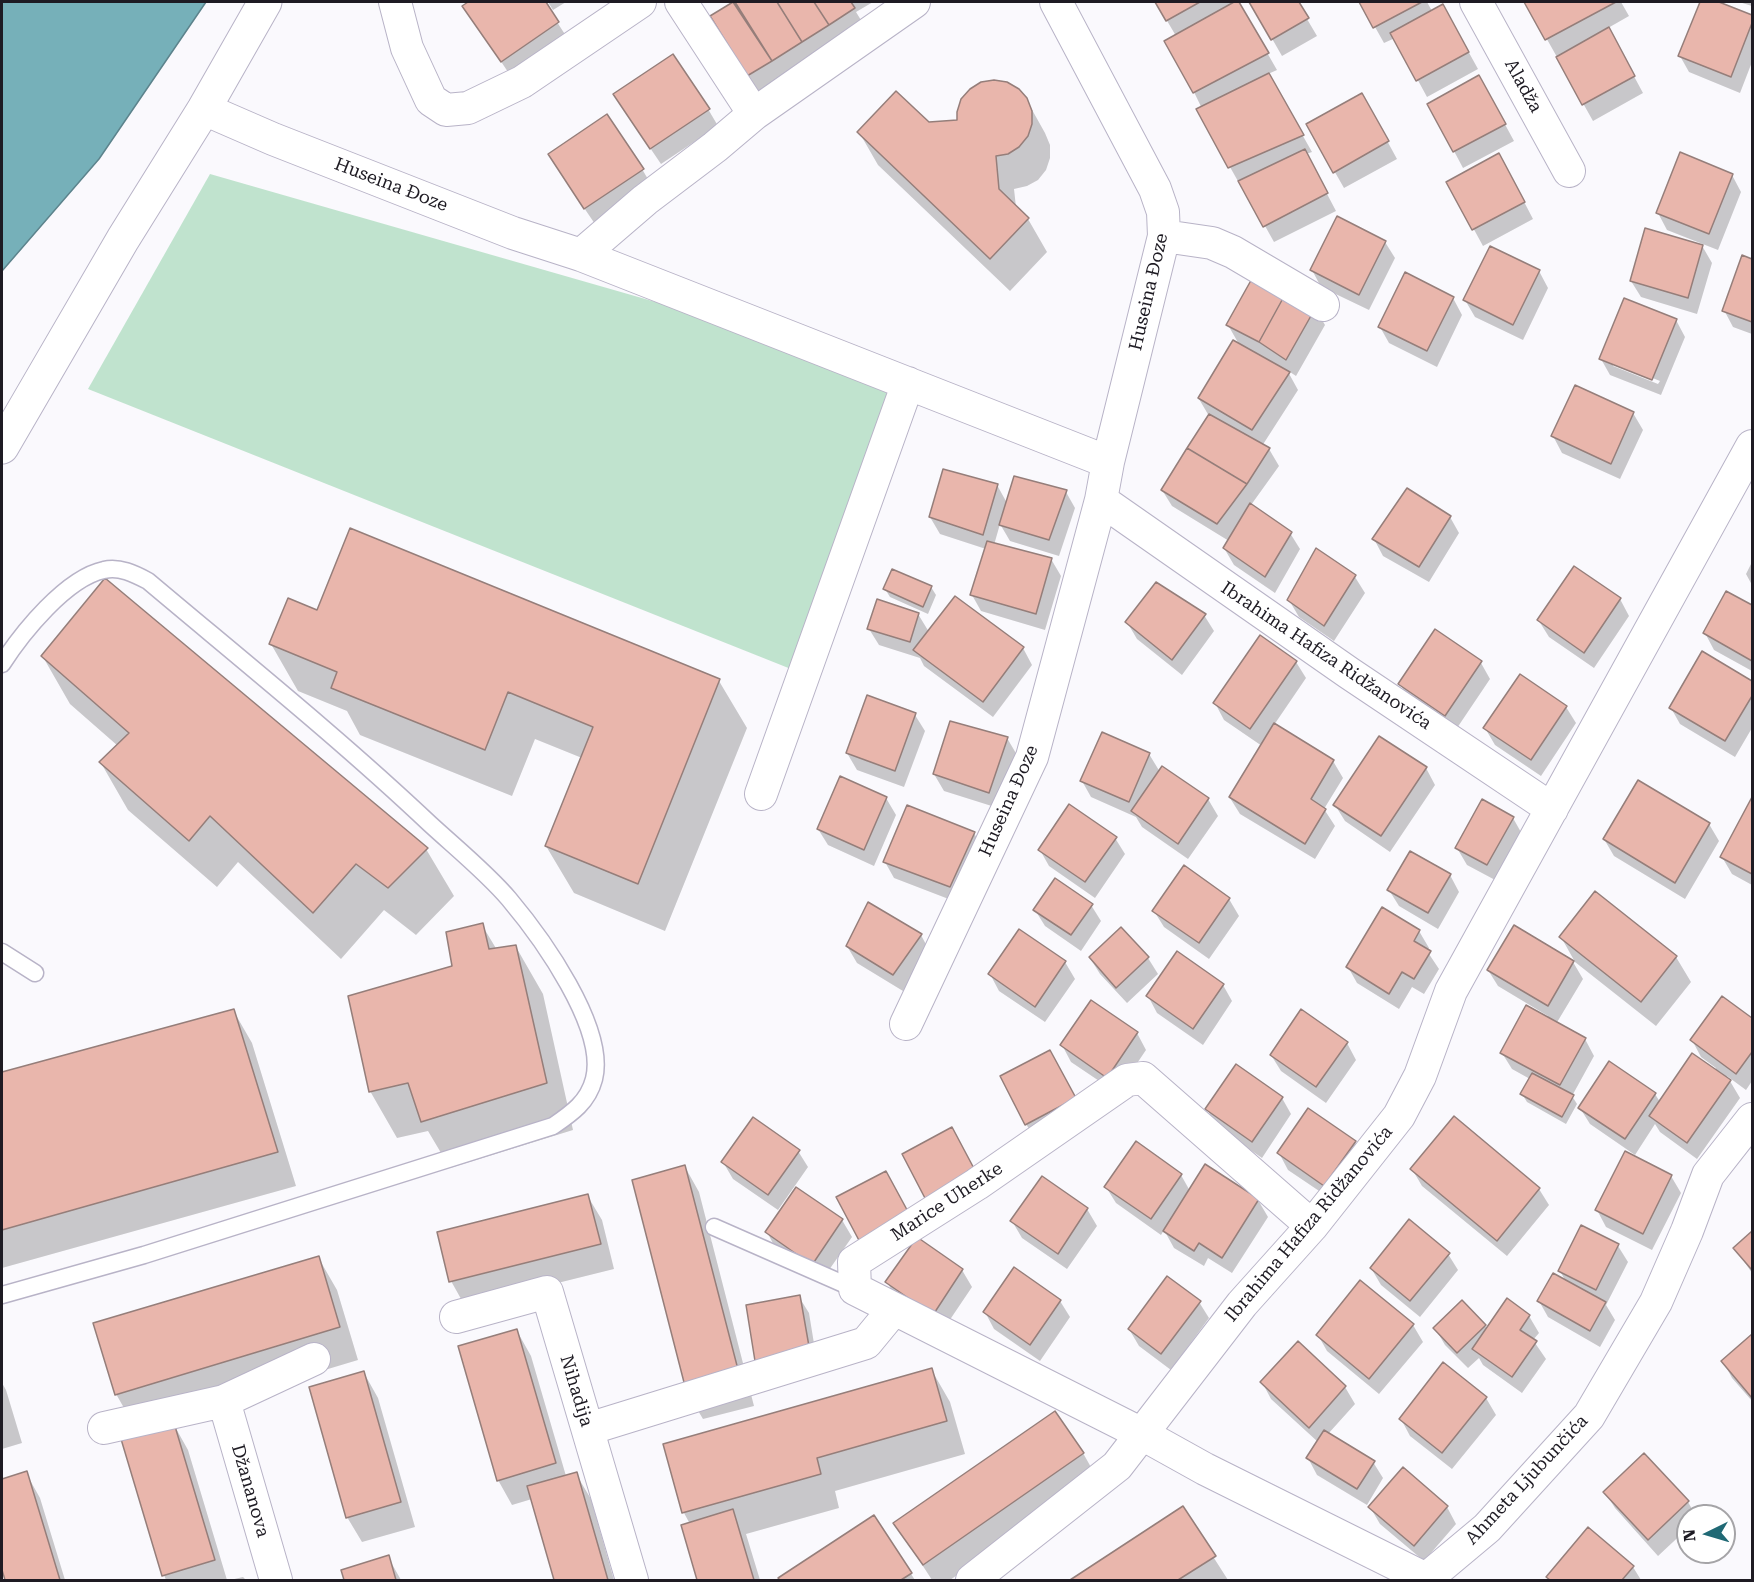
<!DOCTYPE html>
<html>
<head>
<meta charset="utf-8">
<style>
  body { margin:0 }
  #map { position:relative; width:1754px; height:1582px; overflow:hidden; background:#faf9fd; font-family:"Roboto Serif",serif }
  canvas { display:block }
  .frame { position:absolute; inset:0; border:3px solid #1e1b23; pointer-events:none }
  .north { position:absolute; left:1676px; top:1504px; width:60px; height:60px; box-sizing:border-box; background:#fff; border:2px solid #a5a4a7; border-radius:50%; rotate:265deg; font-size:16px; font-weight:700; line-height:24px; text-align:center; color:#1e1b23 }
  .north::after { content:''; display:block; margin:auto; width:21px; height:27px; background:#206975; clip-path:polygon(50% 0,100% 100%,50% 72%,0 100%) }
</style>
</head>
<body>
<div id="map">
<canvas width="1754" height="1582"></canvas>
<div class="frame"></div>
<div class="north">N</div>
</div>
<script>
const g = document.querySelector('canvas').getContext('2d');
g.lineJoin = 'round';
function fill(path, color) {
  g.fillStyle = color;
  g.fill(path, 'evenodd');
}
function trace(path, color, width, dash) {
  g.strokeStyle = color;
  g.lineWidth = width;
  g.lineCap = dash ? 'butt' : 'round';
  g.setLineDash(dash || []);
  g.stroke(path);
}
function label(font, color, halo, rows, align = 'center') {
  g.font = font + ' "Roboto Serif",serif';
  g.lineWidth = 5;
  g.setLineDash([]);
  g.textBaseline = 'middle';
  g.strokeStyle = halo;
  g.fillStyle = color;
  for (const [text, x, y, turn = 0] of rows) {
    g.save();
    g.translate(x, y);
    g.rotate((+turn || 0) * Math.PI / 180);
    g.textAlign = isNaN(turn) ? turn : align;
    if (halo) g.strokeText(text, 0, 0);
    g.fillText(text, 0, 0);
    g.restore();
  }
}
fill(new Path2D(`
  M210 174 896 371 796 671 88 389Z`), '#c0e3ce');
const water = new Path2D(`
  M2 2H206L99 159 2 271Z`);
fill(water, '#76b0b9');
trace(water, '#5c838c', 1.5);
fill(new Path2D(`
  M471 2H544L568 39 512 78 464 6Z
  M548 2H566L553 10Z
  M735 2H873L856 12 864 25 758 91 712 17Z
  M1156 2H1238L1277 70 1268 74 1312 152 1306 154 1336 211 1274 242 1241 183H1239L1230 167 1194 92 1176 36Z
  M1251 2H1297L1317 36 1282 56Z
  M1361 2H1427L1432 11 1452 22 1478 69 1427 97 1395 38 1384 43Z
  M1526 2H1621L1629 16 1608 28 1643 93 1593 121Z
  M1701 2H1715L1752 17V62L1740 93 1689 72 1680 56Z
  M1739 2H1752V6Z
  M1488 93 1514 141 1463 168 1429 104Z
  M1362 95 1397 159 1344 188 1308 125Z
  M1026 99 1045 133 1050 145V158L1046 170 1038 180 1027 186 1014 189 1016 207 1028 219 1047 252 1010 291 878 165 859 132 928 123 959 121Z
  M708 109 718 126 661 164 625 111Z
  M642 169 652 186 595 224 559 171Z
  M1508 171 1533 219 1483 246 1448 182Z
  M1732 175 1741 192 1718 250 1667 230 1658 213Z
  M1385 242 1395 258 1369 310 1321 287 1312 270Z
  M1701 244 1712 263 1697 314 1641 297 1631 281Z
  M1743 257 1752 261V334L1733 327 1724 310Z
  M1539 271 1548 288 1523 340 1475 317 1465 300Z
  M1453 298 1462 315 1437 367 1389 343 1380 327Z
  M1315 308 1325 325 1296 376 1287 370 1298 390 1262 446 1269 449 1279 466 1251 505 1290 533 1300 549 1275 593 1234 565 1224 548 1229 541 1172 506 1162 490 1209 416 1199 399 1240 346 1228 325Z
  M1676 320 1685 337 1661 395 1610 375 1601 359ZM1613 362 1660 381 1658 384 1613 366Z
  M1633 413 1643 430 1620 479 1562 453 1553 436Z
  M997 485 1007 503 1066 492 1075 508 1059 556 1010 541 1000 524 994 545 1051 559 1061 576 1045 630 981 611 972 595 986 549 940 534 930 517Z
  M1450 517 1459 533 1429 582 1383 556 1374 539Z
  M351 530 719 681 747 728 665 931 574 893 546 846 582 758 535 739 512 796 360 735 347 711 298 691 271 644 318 612Z
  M1316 550 1355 577 1365 593 1334 641 1299 617 1289 600Z
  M1752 562V585L1746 574Z
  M931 587 936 595 928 614 890 597 885 589Z
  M1727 593 1752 607V671L1714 650 1705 633Z
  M1620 599 1629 616 1594 668 1549 637 1539 621Z
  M918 614 929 632 1023 648 1032 665 993 717 924 666 920 658 879 645 869 629Z
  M1204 615 1214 631 1182 675 1137 639 1127 622Z
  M1703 653 1752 683V728L1735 757 1680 724 1671 708Z
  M43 657 426 849 454 896 416 935 384 910 341 959 238 862 217 887 128 810 101 763 118 746 70 704Z
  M1296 662 1306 678 1274 725 1333 761 1343 778 1324 809 1335 826 1315 859 1240 814 1230 798 1262 746 1224 720 1215 703Z
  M1481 663 1490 679 1455 731 1410 700 1400 684Z
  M1566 707 1576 723 1541 776 1495 745 1485 728Z
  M915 715 925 731 904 787 857 770 847 753Z
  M1103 734 1149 754 1160 772 1208 799 1218 816 1188 859 1142 827 1136 817 1091 797 1082 781Z
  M1007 738 1017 755 998 808 944 791 934 774Z
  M1426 768 1435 785 1390 852 1345 821 1335 805Z
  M1638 782 1709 824 1719 841 1685 899 1614 856 1604 839Z
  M886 798 896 815 874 866 828 845 818 829Z
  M1752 800V885L1732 874 1722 857Z
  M1513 818 1522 834 1497 881 1467 865 1457 848Z
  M974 833 983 850 959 903 894 878 885 862Z
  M1115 838 1125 854 1095 898 1049 866 1040 850Z
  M1450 875 1459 892 1438 929 1399 906 1389 890Z
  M1596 893 1676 957 1691 982 1656 1026 1575 962 1561 937Z
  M1229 899 1239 916 1209 959 1164 927 1154 911Z
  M1091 905 1101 921 1081 951 1045 926 1035 910Z
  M1383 909 1419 931 1429 948 1427 951 1439 969 1424 994 1412 987 1399 1009 1357 983 1348 967Z
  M482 925 497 950 516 947 543 994 573 1130 450 1168 428 1131 397 1138 370 1091Z
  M1514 927 1573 962 1583 979 1556 1024 1585 1039 1594 1056 1572 1096 1577 1104 1566 1124 1527 1102 1522 1094 1530 1079 1512 1069 1502 1053 1548 1016 1498 986 1488 970Z
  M921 935 930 952 903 991 857 963 847 946Z
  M1090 958H1148L1158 974 1127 1003 1100 974Z
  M1065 962 1075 979 1045 1022 999 991 990 974Z
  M1223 985 1232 1001 1203 1045 1157 1013 1148 996Z
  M1723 998 1752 1020V1081L1746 1090 1727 1076 1740 1098 1697 1159 1660 1132 1655 1124 1635 1155 1590 1124 1580 1108 1655 1094 1660 1102 1715 1070 1716 1068 1701 1057 1692 1040Z
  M233 1010 252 1043 296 1186 2 1268V1074Z
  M1137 1033 1146 1050 1117 1093 1071 1062 1062 1045Z
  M1347 1043 1356 1060 1326 1103 1281 1071 1271 1055Z
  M1049 1052 1084 1115 1036 1140 1026 1124Z
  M1282 1098 1291 1114 1262 1158 1216 1126 1207 1109Z
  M1355 1142 1364 1158 1334 1201 1288 1170 1279 1153Z
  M798 1151 808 1167 778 1210 733 1179 723 1162Z
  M685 1167 699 1192 754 1406 703 1419 688 1394Z
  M1412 1169 1539 1189 1549 1205 1507 1256 1422 1186Z
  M1181 1175 1190 1191 1258 1200 1268 1217 1232 1273 1208 1258 1204 1266 1174 1248 1164 1230 1161 1235 1116 1203 1106 1187Z
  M1671 1176 1681 1193 1652 1250 1606 1227 1597 1210Z
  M1042 1178 1087 1209 1097 1226 1067 1269 1022 1238 1012 1221Z
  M587 1195 602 1220 614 1269 465 1306 451 1281Z
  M842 1220 852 1237 822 1280 776 1249 767 1232Z
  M1752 1233V1273L1735 1248Z
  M917 1239 962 1270 972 1287 943 1330 897 1299 887 1282Z
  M1618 1246 1628 1262 1606 1305 1615 1320 1600 1347 1548 1317 1539 1301 1566 1282 1560 1271Z
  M1448 1254 1458 1270 1420 1317 1381 1285 1371 1268Z
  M318 1257 337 1290 358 1360 135 1427 116 1394Z
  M799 1297 809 1313 818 1368 748 1306Z
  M1060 1301 1070 1317 1040 1361 994 1329 985 1312Z
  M1199 1302 1209 1318 1171 1370 1139 1346 1129 1329Z
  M1529 1316 1539 1333 1533 1340 1546 1359 1522 1393 1483 1365 1479 1358 1468 1368 1445 1345 1435 1328 1485 1326 1487 1329Z
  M1413 1325 1423 1342 1379 1394 1327 1351 1318 1335Z
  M517 1331 531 1356 566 1476 576 1474 591 1499 614 1580H556L532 1499 512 1505 498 1480Z
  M1752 1336V1401L1732 1378 1723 1361Z
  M1298 1343 1345 1387 1355 1404 1328 1434 1373 1462 1383 1478 1367 1505 1317 1475 1308 1458 1318 1442 1271 1399 1262 1382Z
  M1444 1364 1486 1398 1496 1415 1452 1469 1410 1436 1401 1419Z
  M931 1369 950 1402 965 1454 835 1491 839 1508 746 1534 760 1580H699L682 1526 690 1524 684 1513 664 1445Z
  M364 1373 378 1398 415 1527 362 1542 347 1517Z
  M2 1383 6 1390 22 1443 2 1449Z
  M174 1425 188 1450 227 1580H166L164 1575Z
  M1083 1453 1097 1478 950 1580H932L895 1523Z
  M1644 1455 1688 1502 1696 1516H1688V1528L1658 1556 1615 1508 1605 1492Z
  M26 1473 40 1498 65 1580H6L2 1565V1481Z
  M1370 1507H1447L1456 1524 1424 1561 1380 1524Z
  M1182 1508 1228 1580H1073Z
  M1588 1529 1633 1567 1641 1580H1550L1548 1577Z
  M388 1557 401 1580H346L343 1571Z
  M911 1574 915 1580H781L780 1579Z
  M243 1577 246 1580H230Z`), '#0003');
const building = new Path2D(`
  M468 2H546L559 22 501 62 462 6Z
  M733 2 772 61 747 76 710 16Z
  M735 2H777L802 42 772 61Z
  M777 2H814L829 25 802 42Z
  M814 2H851L855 8 829 25Z
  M1155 2H1200L1166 21Z
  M1234 2H1239L1269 53 1193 93 1164 41Z
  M1249 2H1299L1309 18 1271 40Z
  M1359 2H1422L1373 28Z
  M1524 2H1616L1545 40Z
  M1700 2H1719L1752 15V23L1731 77 1678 56Z
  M1443 4 1469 52 1416 81 1390 33Z
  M1609 27 1635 76 1582 105 1556 57Z
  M673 54 710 109 650 149 613 94Z
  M1269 73 1304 135 1228 168 1196 109Z
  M1479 75 1506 124 1453 152 1427 104Z
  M994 80 1007 82 1019 89 1027 98 1032 111V124L1028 136 1019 147 1008 154 996 156 999 189 1029 218 990 259 857 132 896 91 929 122 957 120V112L961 99 970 89 981 82Z
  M1362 93 1389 141 1333 173 1306 124Z
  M607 114 644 169 584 209 548 154Z
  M1305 149 1328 193 1263 227 1238 181Z
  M1680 152 1733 174 1709 234 1656 213Z
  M1499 153 1525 202 1472 230 1446 182Z
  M1337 216 1386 241 1359 295 1310 270Z
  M1645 228 1703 245 1688 298 1630 281Z
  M1490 246 1540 270 1513 325 1463 300Z
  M1742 255 1752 259V322L1722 311Z
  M1405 272 1454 297 1427 351 1378 327Z
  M1254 275 1287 291 1259 342 1226 325Z
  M1287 291 1316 307 1286 360 1259 342Z
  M1624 298 1677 319 1652 380 1599 359Z
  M1233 340 1290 372 1252 430 1198 398Z
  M1575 385 1634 412 1611 464 1551 436Z
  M1209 414 1270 448 1247 484 1187 448Z
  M1187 448 1247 484 1217 524 1161 490Z
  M943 469 998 484 983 535 929 517Z
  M1014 476 1067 490 1049 540 999 525Z
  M1407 488 1451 516 1419 567 1372 539Z
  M1250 503 1292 532 1265 577 1223 548Z
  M350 528 720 679 638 884 545 846 593 727 508 692 485 750 331 688 337 672 269 644 288 598 317 610Z
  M987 541 1052 558 1036 614 970 595Z
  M1316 548 1356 575 1324 626 1287 600Z
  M1574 566 1621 598 1584 653 1537 620Z
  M892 569 932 586 923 607 883 589Z
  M105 578 428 848 388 888 356 864 313 913 210 816 189 841 99 762 129 733 41 656Z
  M1156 582 1206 614 1172 660 1125 622Z
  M1726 591 1752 605V661L1703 633Z
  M955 596 1024 647 983 702 913 650Z
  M877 599 919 613 910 642 867 629Z
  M1435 629 1482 661 1445 716 1398 684Z
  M1260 635 1297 661 1250 729 1213 703Z
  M1702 651 1752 681V696L1725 741 1669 708Z
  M1520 674 1567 706 1531 760 1483 728Z
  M867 695 916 713 895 771 846 753Z
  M950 721 1008 737 989 793 933 774Z
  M1274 723 1334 760 1311 799 1326 809 1305 844 1229 797Z
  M1102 732 1150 753 1129 802 1080 781Z
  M1379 736 1427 767 1381 836 1333 805Z
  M1162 766 1209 798 1178 844 1131 811Z
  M840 776 887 797 864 850 817 829Z
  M1638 780 1710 823 1675 883 1603 839Z
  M1752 797V874L1720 857Z
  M1482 799 1514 817 1487 865 1455 848Z
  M1069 804 1117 837 1085 882 1038 850Z
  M907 805 975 832 950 887 883 862Z
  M1410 851 1451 874 1428 913 1387 890Z
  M1184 865 1230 898 1199 943 1152 911Z
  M1055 878 1093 904 1071 935 1033 910Z
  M1595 891 1677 956 1641 1002 1559 937Z
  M868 902 922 934 893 975 846 946Z
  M1382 907 1420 930 1414 941 1431 951 1414 979 1402 972 1389 994 1346 967Z
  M483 923 489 949 516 945 547 1083 421 1122 408 1083 369 1092 348 996 452 966 446 932Z
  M1514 925 1574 961 1548 1006 1487 970Z
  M1121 927 1149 957 1116 988 1089 957Z
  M1019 929 1066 961 1035 1007 988 974Z
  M1177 951 1224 984 1193 1029 1146 996Z
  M1722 996 1752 1018V1052L1736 1074 1690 1040Z
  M1091 1000 1138 1032 1107 1078 1060 1045Z
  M1526 1005 1586 1038 1560 1085 1500 1053Z
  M234 1009 278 1152 2 1230V1072Z
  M1301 1009 1348 1042 1316 1087 1270 1055Z
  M1050 1050 1076 1098 1025 1125 1000 1076Z
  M1692 1053 1731 1080 1687 1143 1649 1116Z
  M1609 1061 1656 1093 1625 1139 1578 1108Z
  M1236 1064 1283 1097 1252 1142 1205 1109Z
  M1532 1073 1574 1095 1562 1117 1520 1094Z
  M1308 1108 1356 1141 1324 1186 1277 1153Z
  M1454 1116 1540 1188 1497 1241 1410 1169Z
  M753 1117 800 1150 768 1195 721 1162Z
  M952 1127 978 1176 927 1202 902 1154Z
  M1136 1141 1182 1174 1151 1219 1104 1187Z
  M1625 1151 1672 1175 1643 1234 1595 1210Z
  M1205 1164 1259 1199 1222 1258 1199 1243 1194 1251 1163 1231Z
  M685 1165 741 1381 687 1394 632 1180Z
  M886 1171 912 1219 862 1246 836 1197Z
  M1042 1176 1088 1208 1058 1254 1010 1221Z
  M796 1187 843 1219 812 1265 765 1232Z
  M588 1194 601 1244 449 1282 437 1232Z
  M1409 1219 1450 1253 1410 1301 1370 1268Z
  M1581 1225 1619 1244 1596 1290 1558 1271Z
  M1752 1231V1270L1733 1248Z
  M917 1237 963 1269 933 1315 885 1282Z
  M319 1256 340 1327 115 1395 93 1323Z
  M1014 1267 1061 1300 1030 1345 983 1312Z
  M1553 1273 1606 1302 1590 1331 1537 1301Z
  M1167 1276 1201 1301 1161 1354 1128 1329Z
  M1360 1280 1414 1324 1369 1379 1316 1335Z
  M800 1295 810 1352 755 1361 746 1305Z
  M1507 1298 1530 1315 1520 1330 1537 1341 1512 1377 1472 1349Z
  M1462 1300 1486 1325 1457 1353 1433 1328Z
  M517 1329 556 1463 497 1481 458 1346Z
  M1752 1334V1398L1721 1361Z
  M1298 1341 1346 1386 1309 1428 1260 1382Z
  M1443 1362 1487 1397 1442 1453 1399 1419Z
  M932 1368 947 1421 817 1458 821 1474 682 1513 663 1444Z
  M364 1371 401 1502 346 1518 309 1387Z
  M1055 1411 1084 1453 923 1565 893 1523Z
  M174 1423 215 1560 162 1576 121 1439Z
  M1324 1430 1375 1461 1357 1489 1306 1458Z
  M1644 1453 1689 1501 1648 1540 1603 1492Z
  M1403 1467 1448 1506 1414 1546 1368 1507Z
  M27 1471 60 1580H5L2 1570V1479Z
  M577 1472 608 1580H554L527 1486Z
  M1183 1506 1216 1556 1178 1580H1070Z
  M733 1509 754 1580H697L681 1525Z
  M874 1515 912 1573 901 1580H780L778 1578Z
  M1588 1527 1634 1566 1622 1580H1550L1546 1577Z
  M389 1555 396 1580H344L341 1570Z`);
fill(building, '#e9b6ac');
trace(building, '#957e7a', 1.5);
const lane = new Path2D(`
  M2 664C22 633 66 578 104 570 119 566 135 574 148 581 243 661 340 739 430 824 455 847 488 874 509 899 541 937 607 1028 594 1079 588 1102 572 1113 553 1126L144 1255 2 1295
  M2 952 35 973
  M714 1227 855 1289`);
const street = new Path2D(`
  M395 2 407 48 431 100 446 110 468 108 522 82 640 2
  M681 2 754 114
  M1476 2 1569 171
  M204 109 273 139 513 233 581 255 1108 462
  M1164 236 1212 243 1233 252 1323 305
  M581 255 645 200 715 147 754 114 914 2
  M1101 500 1349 673 1552 809
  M761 794 908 383
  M906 1024 1032 757 1101 500 1108 462 1164 236 1163 212 1155 189 1056 2
  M1312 1226 1143 1078 1127 1080 977 1184 854 1262 855 1289 1142 1434 1205 1469 1428 1580
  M456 1317 547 1292 632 1580
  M224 1401 276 1580
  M104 1428 224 1401 314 1359
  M588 1429 866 1343 894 1309
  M1426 1579 1487 1528 1589 1416 1656 1302 1687 1231 1708 1175 1752 1119
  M972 1580 1117 1466 1242 1304 1312 1226 1399 1116 1420 1076 1451 991 1752 446`);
const secondary = new Path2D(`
  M2 447 123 239 204 109 265 2`);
trace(lane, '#b8b3c7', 19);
trace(street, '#b8b3c7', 34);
trace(secondary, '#b8b3c7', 35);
trace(lane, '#fff', 16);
trace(street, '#fff', 32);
trace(secondary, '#fff', 33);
label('18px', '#1e1b23', '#fff', [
  ["Aladža",1523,86,61],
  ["Huseina Đoze",391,185,21],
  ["Huseina Đoze",1149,292,-77],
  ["Ibrahima Hafiza Ridžanovića",1326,656,34],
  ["Huseina Đoze",1009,801,-66],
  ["Marice Uherke",947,1202,-33],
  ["Ibrahima Hafiza Ridžanovića",1309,1224,-50],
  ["Nihadija",576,1391,73],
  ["Ahmeta Ljubunčića",1527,1480,-47],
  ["Džananova",250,1491,74]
]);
</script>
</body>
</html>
